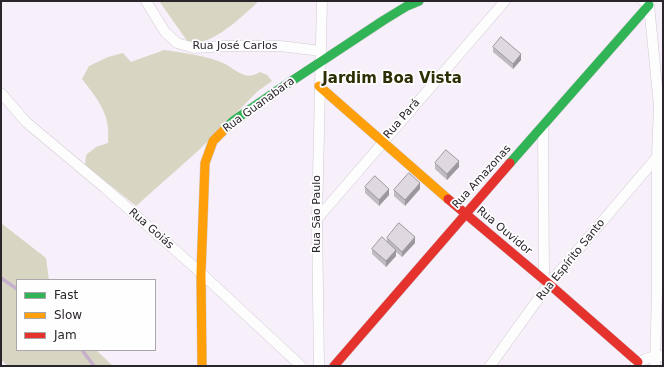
<!DOCTYPE html>
<html>
<head>
<meta charset="utf-8">
<style>
  body { margin:0 }
  #map { position:relative; width:664px; height:367px; overflow:hidden; background:#f7effa; font-family:"DejaVu Sans",sans-serif }
  canvas { display:block }
  .frame { position:absolute; inset:0; border:2px solid #2a242b; pointer-events:none }
  .legend { position:absolute; left:16px; top:279px; width:140px; height:72px; box-sizing:border-box; background:#fefefe; border:1px solid #a9a7aa; margin:0; padding:5px 7px; list-style:none; font-size:12px; color:#2a242b }
  .legend li { display:flex; align-items:center; gap:8px; height:20px }
  .legend b { width:20px; border:1px solid #a9a7aa }
</style>
</head>
<body>
<div id="map">
<canvas width="664" height="367"></canvas>
<div class="frame"></div>
<ul class="legend">
<li><b style="height:5px;background:#30b455"></b>Fast</li>
<li><b style="height:5px;background:#ff9f0a"></b>Slow</li>
<li><b style="height:5px;background:#e5322d"></b>Jam</li>
</ul>
</div>
<script>
const g = document.querySelector('canvas').getContext('2d');
g.lineJoin = 'round';
function fill(path, color) {
  g.fillStyle = color;
  g.fill(path, 'evenodd');
}
function trace(path, color, width, dash) {
  g.strokeStyle = color;
  g.lineWidth = width;
  g.lineCap = dash ? 'butt' : 'round';
  g.setLineDash(dash || []);
  g.stroke(path);
}
function label(font, color, halo, rows, align = 'center') {
  g.font = font + ' "DejaVu Sans",sans-serif';
  g.lineWidth = 3.5;
  g.setLineDash([]);
  g.textBaseline = 'middle';
  g.strokeStyle = halo;
  g.fillStyle = color;
  for (const [text, x, y, turn = 0] of rows) {
    g.save();
    g.translate(x, y);
    g.rotate((+turn || 0) * Math.PI / 180);
    g.textAlign = isNaN(turn) ? turn : align;
    if (halo) g.strokeText(text, 0, 0);
    g.fillText(text, 0, 0);
    g.restore();
  }
}
fill(new Path2D(`
  M159 1H259C246 13 222 36 204 41 200 42 193 41 188 42Z
  M164 50C181 52 207 56 223 63 230 66 237 73 245 75 250 77 255 75 260 72L267 75 272 81 258 91 199 150 136 206 85 165 86 155 96 147 108 143C111 114 98 100 82 79L89 66 108 57 123 53 131 62Z
  M1 223 46 258 49 280H17V350H96L113 366H8L1 360Z`), '#d8d6c3');
trace(new Path2D(`
  M1 278 17 289
  M82 350 94 366`), '#c6b0cc', 3.5);
const street = new Path2D(`
  M146 1 165 32 177 43 194 48 226 46H280L321 51
  M643 1 649 5 659 106 657 157V292L655 366
  M1 93 26 122 105 188 201 273 301 366
  M543 127 544 280
  M317 219 505 1
  M319 366 317 219 322 1
  M490 366 549 284 657 157
  M635 366C642 359 653 356 663 356`);
const fast = new Path2D(`
  M225 129 233 121 278 90 384 20 407 6 419 1
  M510 163 649 5`);
const slow = new Path2D(`
  M319 86 448 199
  M202 366 201 273 205 163 213 141 225 129`);
const jam = new Path2D(`
  M448 199 549 284 638 362
  M334 366 510 163`);
trace(street, '#d0cad2', 11);
trace(fast, '#d0cad2', 10);
trace(slow, '#d0cad2', 10);
trace(jam, '#d0cad2', 10);
trace(street, '#fefdfe', 10);
trace(fast, '#30b455', 9);
trace(slow, '#ff9f0a', 9);
trace(jam, '#e5322d', 9);
fill(new Path2D(`
  M493 47 521 60 513 69 493 52Z
  M435 163 459 167 447 180 435 169Z
  M365 187 389 195 379 206 365 193Z
  M420 189 405 206 394 196V190Z
  M387 238 415 243 402 257 396 252V256L386 267 372 254V249L387 242Z`), '#c0bac2');
fill(new Path2D(`
  M521 54V60L513 69V64Z
  M459 161V167L447 180V174Z
  M420 183V189L405 206V200Z
  M389 189V195L379 206V200Z
  M415 237V243L402 257V252Z
  M396 250V256L386 267V261Z`), '#9c979e');
const building = new Path2D(`
  M501 37 521 54 513 64 493 47Z
  M446 150 459 161 447 174 435 163Z
  M409 173 420 183 405 200 394 190Z
  M375 176 389 189 379 200 365 187Z
  M399 223 415 237 402 252 387 238Z
  M382 237 396 250 386 261 372 249Z`);
fill(building, '#dfd8e1');
trace(building, '#9c979e', 1);
label('11px', '#2a242b', '#fefefe', [
  ["Rua José Carlos",235,46],
  ["Rua Guanabara",259,105,-36],
  ["Rua Pará",402,119,-49],
  ["Rua Amazonas",482,177,-48],
  ["Rua São Paulo",317,214,-90],
  ["Rua Goiás",151,229,41],
  ["Rua Ouvidor",504,231,40],
  ["Rua Espírito Santo",571,260,-51]
]);
label('bold 15px', '#2e2e04', '#fefefe', [
  ["Jardim Boa Vista",392,79]
]);
</script>
</body>
</html>
